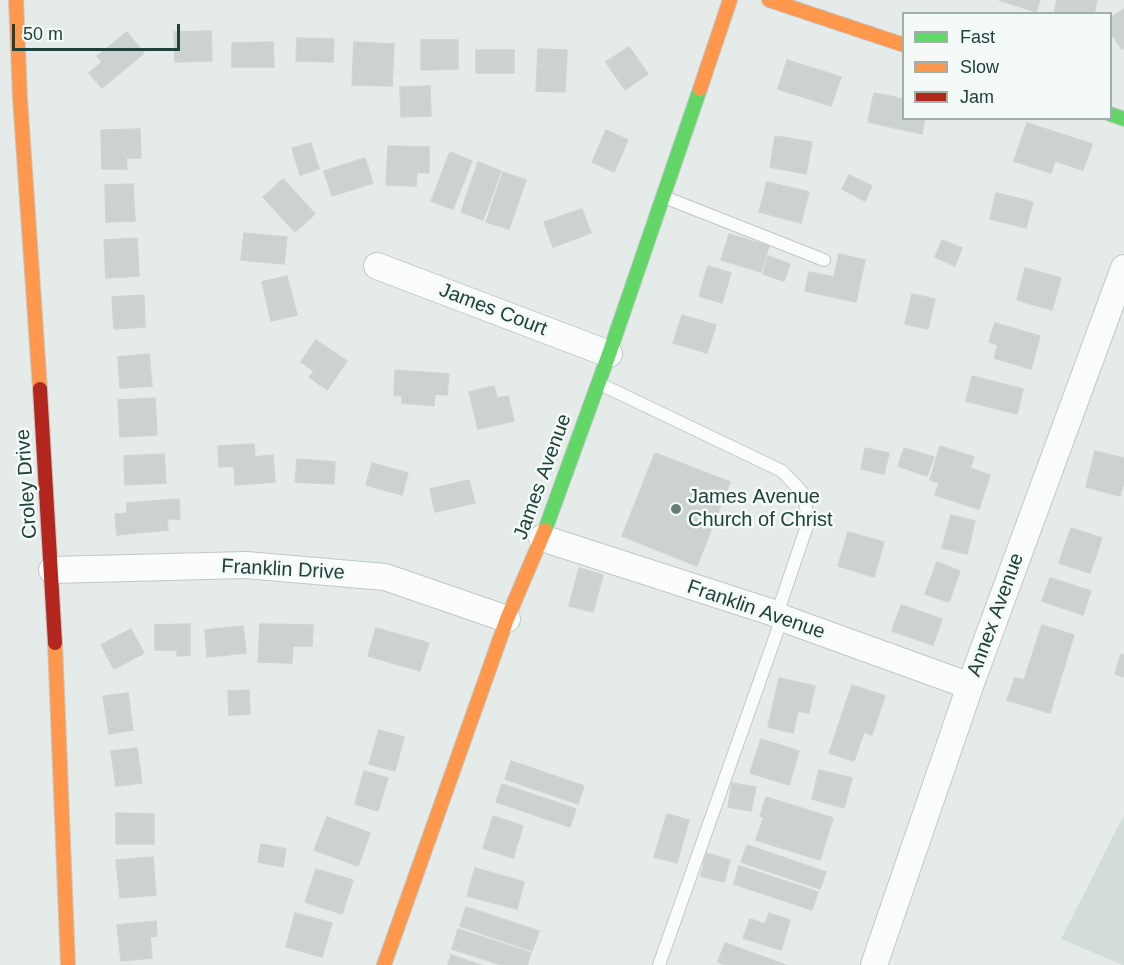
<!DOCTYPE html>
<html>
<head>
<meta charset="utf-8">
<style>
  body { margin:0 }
  #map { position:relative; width:1124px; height:965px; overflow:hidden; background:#e5ebe9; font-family:Arial,sans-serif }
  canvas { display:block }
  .legend { position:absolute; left:902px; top:12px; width:210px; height:108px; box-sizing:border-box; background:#f3faf7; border:2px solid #9fb0ac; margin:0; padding:8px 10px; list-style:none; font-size:18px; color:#20413c }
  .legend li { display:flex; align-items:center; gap:12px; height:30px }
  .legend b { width:30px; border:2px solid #9fb0ac }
  .scale { position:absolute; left:12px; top:24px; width:168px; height:27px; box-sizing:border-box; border:3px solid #20413c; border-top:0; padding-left:8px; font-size:18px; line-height:21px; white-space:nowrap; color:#20413c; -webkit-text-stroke:4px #f3faf7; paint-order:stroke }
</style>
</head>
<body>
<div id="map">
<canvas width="1124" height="965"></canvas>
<ul class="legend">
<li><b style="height:8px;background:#63d668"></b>Fast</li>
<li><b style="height:8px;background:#ff974d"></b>Slow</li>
<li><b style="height:8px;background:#b3261e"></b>Jam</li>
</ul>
<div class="scale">50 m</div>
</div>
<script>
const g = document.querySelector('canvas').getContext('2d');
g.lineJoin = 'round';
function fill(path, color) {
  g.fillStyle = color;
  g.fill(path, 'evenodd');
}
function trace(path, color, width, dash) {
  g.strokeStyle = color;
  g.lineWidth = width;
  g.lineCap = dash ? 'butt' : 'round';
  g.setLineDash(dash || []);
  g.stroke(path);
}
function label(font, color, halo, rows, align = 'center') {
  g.font = font + ' Arial,sans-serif';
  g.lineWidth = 5;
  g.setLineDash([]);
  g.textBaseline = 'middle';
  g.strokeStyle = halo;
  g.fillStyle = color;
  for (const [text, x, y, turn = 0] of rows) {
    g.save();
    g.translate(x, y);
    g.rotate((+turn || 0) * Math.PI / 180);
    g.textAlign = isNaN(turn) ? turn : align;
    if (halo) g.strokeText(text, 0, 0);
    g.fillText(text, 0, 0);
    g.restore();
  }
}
fill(new Path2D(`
  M1124 815V965H1123L1061 939Z`), '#d2ddd9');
const building = new Path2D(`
  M999 0H1040L1036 12Z
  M1057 0H1097L1094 14H1054Z
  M1124 9V48L1122 49 1110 32V18Z
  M211 31 212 61 175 62 174 32Z
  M127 32 144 53 102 88 89 73 102 62 97 56Z
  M297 38 334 39 333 62 296 61Z
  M421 40H458V69L421 70Z
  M273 42 274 67H232V43Z
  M354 42 394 44 392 86 352 85Z
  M629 47 648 74 625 90 606 62Z
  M538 49 567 50 565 92 536 91Z
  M476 50H514V73H476Z
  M787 60 841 77 831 106 778 89Z
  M430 86 431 116 401 117 400 87Z
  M874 93 904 99V118H925L922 134 868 122Z
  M1027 123 1092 144 1083 170 1055 161 1051 173 1014 161Z
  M140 129 141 158H126L127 169H102L101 130Z
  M606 130 628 140 614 172 592 162Z
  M775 136 812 142 806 174 770 167Z
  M311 143 319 169 300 175 292 148Z
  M388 146 429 147V173L417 172 416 186 386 185Z
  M450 152 472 161 453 209 431 201Z
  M365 158 373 183 332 196 324 171Z
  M478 162 501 171 483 220 461 212Z
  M503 172 526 180 509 229 486 222Z
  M849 175 872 186 865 201 842 189Z
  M283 179 315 214 295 232 263 197Z
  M767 182 809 192 801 223 759 212Z
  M133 184 135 221 106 222 105 185Z
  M996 193 1033 202 1026 228 990 219Z
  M582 209 591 233 553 247 544 222Z
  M244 233 287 237 284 264 241 260Z
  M729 234 769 246 761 272 721 260Z
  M137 238 139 276 106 278 104 240Z
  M942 240 962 248 955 266 935 257Z
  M839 254 865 260 856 302 805 291 809 272 834 277Z
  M768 256 790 264 784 281 763 274Z
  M708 266 731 273 722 303 699 296Z
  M1025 268 1061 278 1052 310 1017 300Z
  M287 276 297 315 271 321 262 282Z
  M912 294 935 299 928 329 905 324Z
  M144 295 145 327 114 329 112 297Z
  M682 315 716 325 707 353 673 343Z
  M995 323 1040 336 1031 369 994 358 998 345 989 342Z
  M316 340 347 361 327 390 309 377 314 371 301 362Z
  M149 354 152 386 120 388 118 357Z
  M395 370 449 374 447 395 435 394 434 406 402 403V396L394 395Z
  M972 376 1023 389 1017 414 966 401Z
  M494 386 497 398 508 396 514 421 478 429 469 392Z
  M155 398 157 435 120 437 118 400Z
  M254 444 255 457 273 455 275 482 235 485 234 466 219 467 218 446Z
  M940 446 974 457 970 468 990 475 979 509 935 495 939 483 930 480Z
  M865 448 889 453 884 474 861 469Z
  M904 448 934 457 927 476 898 466Z
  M1095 451 1124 458V482L1120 496 1086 487Z
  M655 453 730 482 697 566 622 536Z
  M164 454 166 483 125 485 124 456Z
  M297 459 335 462 334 484 295 482Z
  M372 463 408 473 402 495 366 485Z
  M469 480 475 503 435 512 430 489Z
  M179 499 180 519H167L168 530 117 535 115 514 127 513V503Z
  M951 515 975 521 967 554 942 548Z
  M1071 528 1102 538 1090 573 1059 563Z
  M848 532 884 542 874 577 838 566Z
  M937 562 960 571 949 602 925 594Z
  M579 568 603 575 593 612 569 606Z
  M1050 578 1091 591 1083 615 1042 601Z
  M901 605 942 619 933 645 892 631Z
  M190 624V655L177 656V650H155V625Z
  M260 624 313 625 312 646H293L292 663 258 662Z
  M1042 625 1074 635 1050 713 1007 700 1015 678 1024 680Z
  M243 626 246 653 207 657 205 630Z
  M376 628 429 643 420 671 368 656Z
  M131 629 144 653 114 669 101 645Z
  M1121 654 1124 655V677L1115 674Z
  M779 678 815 686 809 713 798 711 793 733 768 727Z
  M852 685 885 696 872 735 864 732 854 761 829 753Z
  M249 690 250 714 229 715 228 691Z
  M128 693 133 730 109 734 103 696Z
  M379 730 404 737 395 771 369 764Z
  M761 739 799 751 789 785 750 773Z
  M137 748 142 783 116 786 111 751Z
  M511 761 584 786 578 804 505 779Z
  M819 770 852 778 844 808 812 799Z
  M364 771 388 778 378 811 355 804Z
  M732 783 756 787 751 811 728 807Z
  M502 784 576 809 570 827 496 802Z
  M766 797 833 818 820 860 756 840 764 817 760 816Z
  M116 813 154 814V844H116Z
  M667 814 689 820 677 863 654 857Z
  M493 816 523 826 513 858 483 848Z
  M327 817 370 833 358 866 314 850Z
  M261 844 286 849 283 867 258 862Z
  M747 845 826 872 820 889 741 862Z
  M706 853 730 860 724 882 701 876Z
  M153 857 156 895 120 898 116 860Z
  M739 866 818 892 812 910 734 884Z
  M475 868 524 882 517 909 467 896Z
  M316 869 353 880 342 914 305 902Z
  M466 907 539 931 532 951 460 926Z
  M295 913 332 923 322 957 286 947Z
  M769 913 790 920 781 950 743 938 750 919 765 924Z
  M156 921 157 936 150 937 152 958 121 961 117 925Z
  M458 929 531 953 527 965H502L452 949Z
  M725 943 786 965H726L718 962Z
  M451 955 481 965H448Z`);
fill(building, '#ccd2d0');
trace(building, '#ced4d2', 1.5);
const lane = new Path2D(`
  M664 197 824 260
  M600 384 782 471 802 492 809 520 777 614
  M659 965 782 618`);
const street = new Path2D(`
  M377 266 609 354
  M542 538 777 614 782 618 970 686
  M52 570 246 565 385 577 507 619
  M874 965 970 686 1124 268`);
const fast = new Path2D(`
  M1110 114 1124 119
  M545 530 609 354 700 89`);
const slow = new Path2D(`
  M16 0 20 98 40 389
  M769 0 904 45
  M700 89 730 0
  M55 643 68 965
  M384 965 507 619 545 530`);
const jam = new Path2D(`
  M40 389 55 643`);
trace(lane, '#c2c8c6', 14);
trace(street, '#c2c8c6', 28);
trace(fast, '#c0c9c6', 16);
trace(slow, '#c0c9c6', 16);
trace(jam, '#c0c9c6', 16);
trace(lane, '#fbfcfc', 12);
trace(street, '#fbfcfc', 26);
trace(fast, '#63d668', 14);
trace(slow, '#ff974d', 14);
trace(jam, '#b3261e', 14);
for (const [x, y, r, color] of [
  [676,509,6,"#657c79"]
]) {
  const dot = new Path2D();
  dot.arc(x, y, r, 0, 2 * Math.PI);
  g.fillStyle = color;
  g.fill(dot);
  trace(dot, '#f3faf7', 2);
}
label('20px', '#20413c', '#f3faf7', [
  ["James Court",493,310,21],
  ["James Avenue",543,477,-70],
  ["Croley Drive",27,484,-94],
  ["Franklin Drive",283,570,3],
  ["Franklin Avenue",756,610,19],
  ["Annex Avenue",996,615,-70]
]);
label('20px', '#20413c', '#f3faf7', [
  ["James Avenue",688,497],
  ["Church of Christ",688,520]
], 'left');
</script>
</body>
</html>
